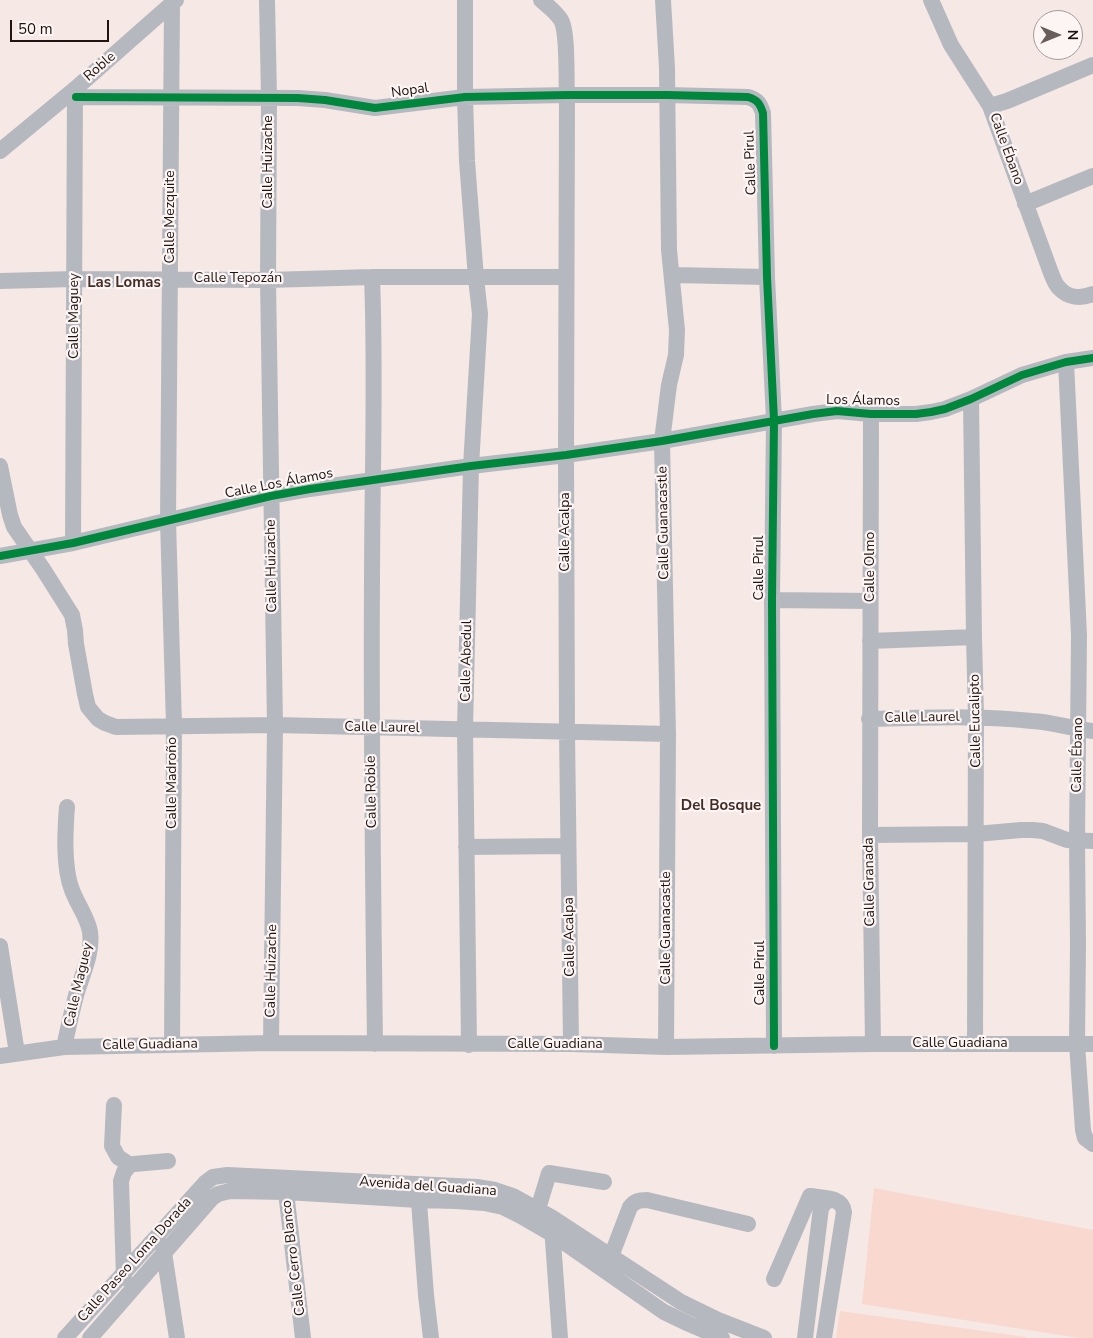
<!DOCTYPE html>
<html>
<head>
<meta charset="utf-8">
<style>
  body { margin:0 }
  #map { position:relative; width:1093px; height:1338px; overflow:hidden; background:#f6e8e4; font-family:"Nunito Sans",sans-serif }
  canvas { display:block }
  .north { position:absolute; left:1033px; top:10px; width:50px; height:50px; box-sizing:border-box; background:#fcf5f4; border:1px solid #a49b99; border-radius:50%; rotate:90deg; font-size:14px; font-weight:700; line-height:20px; text-align:center; color:#1f1411 }
  .north::after { content:''; display:block; margin:auto; width:18px; height:22px; background:#6a5e5b; clip-path:polygon(50% 0,100% 100%,50% 72%,0 100%) }
  .scale { position:absolute; left:10px; top:20px; width:99px; height:22px; box-sizing:border-box; border:2px solid #1f1411; border-top:0; padding-left:6px; font-size:15px; line-height:18px; white-space:nowrap; color:#1f1411; -webkit-text-stroke:4px #fcf5f4; paint-order:stroke }
</style>
</head>
<body>
<div id="map">
<canvas width="1093" height="1338"></canvas>
<div class="north">N</div>
<div class="scale">50 m</div>
</div>
<script>
const g = document.querySelector('canvas').getContext('2d');
g.lineJoin = 'round';
function fill(path, color) {
  g.fillStyle = color;
  g.fill(path, 'evenodd');
}
function trace(path, color, width, dash) {
  g.strokeStyle = color;
  g.lineWidth = width;
  g.lineCap = dash ? 'butt' : 'round';
  g.setLineDash(dash || []);
  g.stroke(path);
}
function label(font, color, halo, rows, align = 'center') {
  g.font = font + ' "Nunito Sans",sans-serif';
  g.lineWidth = 4.5;
  g.setLineDash([]);
  g.textBaseline = 'middle';
  g.strokeStyle = halo;
  g.fillStyle = color;
  for (const [text, x, y, turn = 0] of rows) {
    g.save();
    g.translate(x, y);
    g.rotate((+turn || 0) * Math.PI / 180);
    g.textAlign = isNaN(turn) ? turn : align;
    if (halo) g.strokeText(text, 0, 0);
    g.fillText(text, 0, 0);
    g.restore();
  }
}
fill(new Path2D(`
  M874 1188 1093 1230V1338H1079L862 1304Z
  M840 1311 1026 1337V1338H836Z`), '#f9d8d0');
trace(new Path2D(`
  M267 0 269 97 268 280 275 725 271 1043
  M465 0V97L467 161 476 278 480 314 471 466 465 730 469 1045
  M541 0C548 6 556 12 561 20 568 31 566 79 567 95L566 455 567 732 571 1044
  M663 0 667 68 669 250 677 330 676 355 669 385 662 441 668 734 666 1047
  M931 0 951 45 990 106 1051 273C1053 278 1055 284 1059 288 1068 298 1081 299 1093 294
  M172 3 168 521 174 725 172 1044
  M76 97 298 98 325 100 375 108 465 97 567 95H667L748 97C758 100 760 104 763 113L767 277 774 420 772 600 774 1046
  M990 106 1007 101 1093 65
  M0 151 75 89 176 0
  M1025 204 1093 176
  M672 275 767 277
  M372 277C376 379 372 480 372 582 371 736 373 890 375 1044
  M0 281 75 279 268 280 372 277H566
  M1066 362 1079 635 1077 841 1078 944 1077 1044 1083 1130 1085 1138 1093 1144
  M971 399 974 637 976 717 975 1044
  M871 414 870 835 873 1044
  M0 466 10 515 14 527 43 569 72 615 75 630 76 644 85 694 88 707 98 719 105 723 116 727 275 725 668 734
  M73 543 75 89
  M0 556 73 543 271 496 310 489 471 466 566 455 662 441 813 414 837 411 871 414H916L931 412 945 409 971 399 1022 375 1066 362 1093 358
  M772 600 870 601
  M870 641 974 637
  M869 719C924 718 978 715 1032 721 1053 722 1072 729 1093 731
  M870 835 976 834 1021 830H1033L1043 831 1067 840 1093 841
  M466 847 568 846
  M0 946 17 1053
  M64 1047C68 1029 72 1010 77 992 83 973 93 952 90 932 88 918 77 904 72 890 63 867 65 832 67 807
  M0 1056 64 1047 271 1043 571 1044 666 1047 873 1044H1093
  M114 1105 112 1146 118 1157 130 1165
  M130 1165 134 1164 168 1161
  M286 1182V1192L303 1338
  M418 1189 426 1295 431 1338
  M538 1209 549 1173 604 1182
  M552 1227 560 1338
  M163 1246 177 1338
  M607 1267 630 1207C635 1201 639 1200 647 1200L748 1224
  M124 1278 121 1181 124 1172 130 1165
  M774 1279 810 1196C822 1198 842 1196 844 1212L824 1338
  M65 1338 205 1183 213 1177 227 1175 477 1187 495 1190 513 1196 551 1217 681 1302 718 1320 764 1338
  M90 1338 212 1198 218 1194 230 1191 286 1192 418 1200 456 1201 484 1203 503 1207 521 1216 552 1234 664 1312 689 1324 722 1338
  M805 1338 821 1208 826 1201 832 1200`), '#b5b9bf', 16);
trace(new Path2D(`
  M76 97 298 98 325 100 375 108 465 97 567 95H667L748 97C758 100 760 104 763 113L767 277 774 420 772 600 774 1046
  M0 556 73 543 271 496 310 489 471 466 566 455 662 441 813 414 837 411 871 414H916L931 412 945 409 971 399 1022 375 1066 362 1093 358`), '#00873e', 8);
label('14px', '#1f1411', '#fcf5f4', [
  ["Roble",100,67,-41],
  ["Nopal",410,91,-8],
  ["Calle Ébano",1006,149,70],
  ["Calle Huizache",269,162,-90],
  ["Calle Pirul",751,163,-92],
  ["Calle Mezquite",171,217,-90],
  ["Calle Tepozán",238,279],
  ["Calle Maguey",75,316,-90],
  ["Los Álamos",863,401,1],
  ["Calle Los Álamos",279,484,-11],
  ["Calle Guanacastle",664,523,-91],
  ["Calle Acalpa",566,532,-90],
  ["Calle Huizache",272,566,-91],
  ["Calle Olmo",871,567,-90],
  ["Calle Pirul",760,568,-90],
  ["Calle Abedul",467,661,-89],
  ["Calle Laurel",922,718,-1],
  ["Calle Eucalipto",976,721,-91],
  ["Calle Laurel",382,728,1],
  ["Calle Ébano",1078,755,-89],
  ["Calle Madroño",173,783,-90],
  ["Calle Roble",372,792,-91],
  ["Calle Granada",870,882,-91],
  ["Calle Guanacastle",667,928,-90],
  ["Calle Acalpa",570,937,-91],
  ["Calle Huizache",272,971,-89],
  ["Calle Pirul",761,973,-90],
  ["Calle Maguey",79,985,-77],
  ["Calle Guadiana",960,1044],
  ["Calle Guadiana",150,1045,-1],
  ["Calle Guadiana",555,1045],
  ["Avenida del Guadiana",428,1187,4],
  ["Calle Cerro Blanco",294,1258,-97],
  ["Calle Paseo Loma Dorada",135,1260,-48]
]);
label('bold 15px', '#442c26', '#fcf5f4', [
  ["Las Lomas",124,283],
  ["Del Bosque",721,806]
]);
</script>
</body>
</html>
